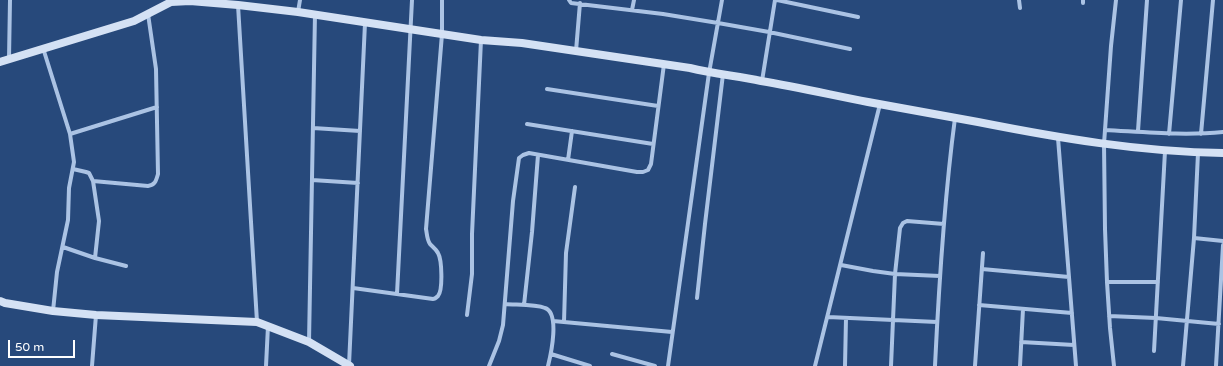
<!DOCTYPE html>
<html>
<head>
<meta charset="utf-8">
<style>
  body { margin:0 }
  #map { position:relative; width:1223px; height:366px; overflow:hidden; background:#27497b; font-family:"Varela Round",sans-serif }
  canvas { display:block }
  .scale { position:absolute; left:8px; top:340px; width:67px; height:18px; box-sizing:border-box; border:2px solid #fff; border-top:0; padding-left:5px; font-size:12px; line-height:14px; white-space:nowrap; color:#fff; -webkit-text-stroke:3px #27497b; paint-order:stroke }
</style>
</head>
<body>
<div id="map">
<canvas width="1223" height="366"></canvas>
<div class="scale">50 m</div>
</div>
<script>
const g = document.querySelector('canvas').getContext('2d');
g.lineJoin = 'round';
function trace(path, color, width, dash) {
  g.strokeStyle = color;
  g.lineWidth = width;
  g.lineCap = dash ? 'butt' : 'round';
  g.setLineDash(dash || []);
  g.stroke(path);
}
trace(new Path2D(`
  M569 0 571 3 663 14 718 23 769 32 850 49
  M777 0 858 17
  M1019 0 1020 8
  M1083 3V0
  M238 5 257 322
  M632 10 634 0
  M298 12 300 0
  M43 48 70 134 74 162 69 188 68 220 57 272 53 311
  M576 51 580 3
  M9 59 10 0
  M762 81 775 0
  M547 89 658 106
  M527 124 653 144
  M313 128 360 131
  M1105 130C1144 132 1184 136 1223 132
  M1138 131 1147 0
  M70 134 157 107
  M1169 134 1181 0
  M1201 134 1213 0
  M1058 138 1076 366
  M568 160 572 131
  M73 169 86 172 89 173 93 181 99 221 95 258
  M312 180 358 183
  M93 181 148 186C155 185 156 181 158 174L156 69 148 14
  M1194 238 1223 241
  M63 247 95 258 126 266
  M841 265 873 271 895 274 940 276
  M982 269 1069 277
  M1107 282H1158
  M353 288 433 299C434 299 437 297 438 296 443 290 442 260 438 253 436 249 433 247 430 244 427 240 427 234 426 229L442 34V0
  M397 294 412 0
  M697 298 705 224 723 74
  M505 304C516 305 535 304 545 308 560 313 551 354 548 366
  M524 305 532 232 538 155
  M979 305 1072 313
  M467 315 472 274V234L481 40
  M1109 316 1156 318 1219 324
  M828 317 937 322
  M553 321 672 332
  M564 322 566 253 575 187
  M309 342 315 14
  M1021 342 1074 345
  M1154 351 1165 151
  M551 354 590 366
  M612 354 655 366
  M349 365 365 23
  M92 366 96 315
  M266 366 268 326
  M489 366 499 341 503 325 513 201 519 158 523 155 529 153 637 172H643L648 170 651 164 664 64
  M668 366 709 73 722 0
  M815 366 880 104
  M845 366 846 318
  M891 366 895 274 900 228 903 223 907 221 944 224
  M935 366C939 283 944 200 955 118
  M975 366 983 253
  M1020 366 1023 309
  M1114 366 1110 328 1107 282 1105 229 1104 144 1111 46 1116 0
  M1183 366 1194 238 1198 153
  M1216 366 1223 245`), '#abc3e4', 4);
trace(new Path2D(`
  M0 62 134 21 171 2 190 1 238 5 298 12 481 40 522 43 690 68C714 74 738 76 761 81 797 87 832 95 868 102 905 109 941 115 978 122 1059 138 1140 152 1223 153
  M0 301 5 303 53 311 96 315 257 322 309 342 350 366`), '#d4e1f4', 8);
</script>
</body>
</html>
